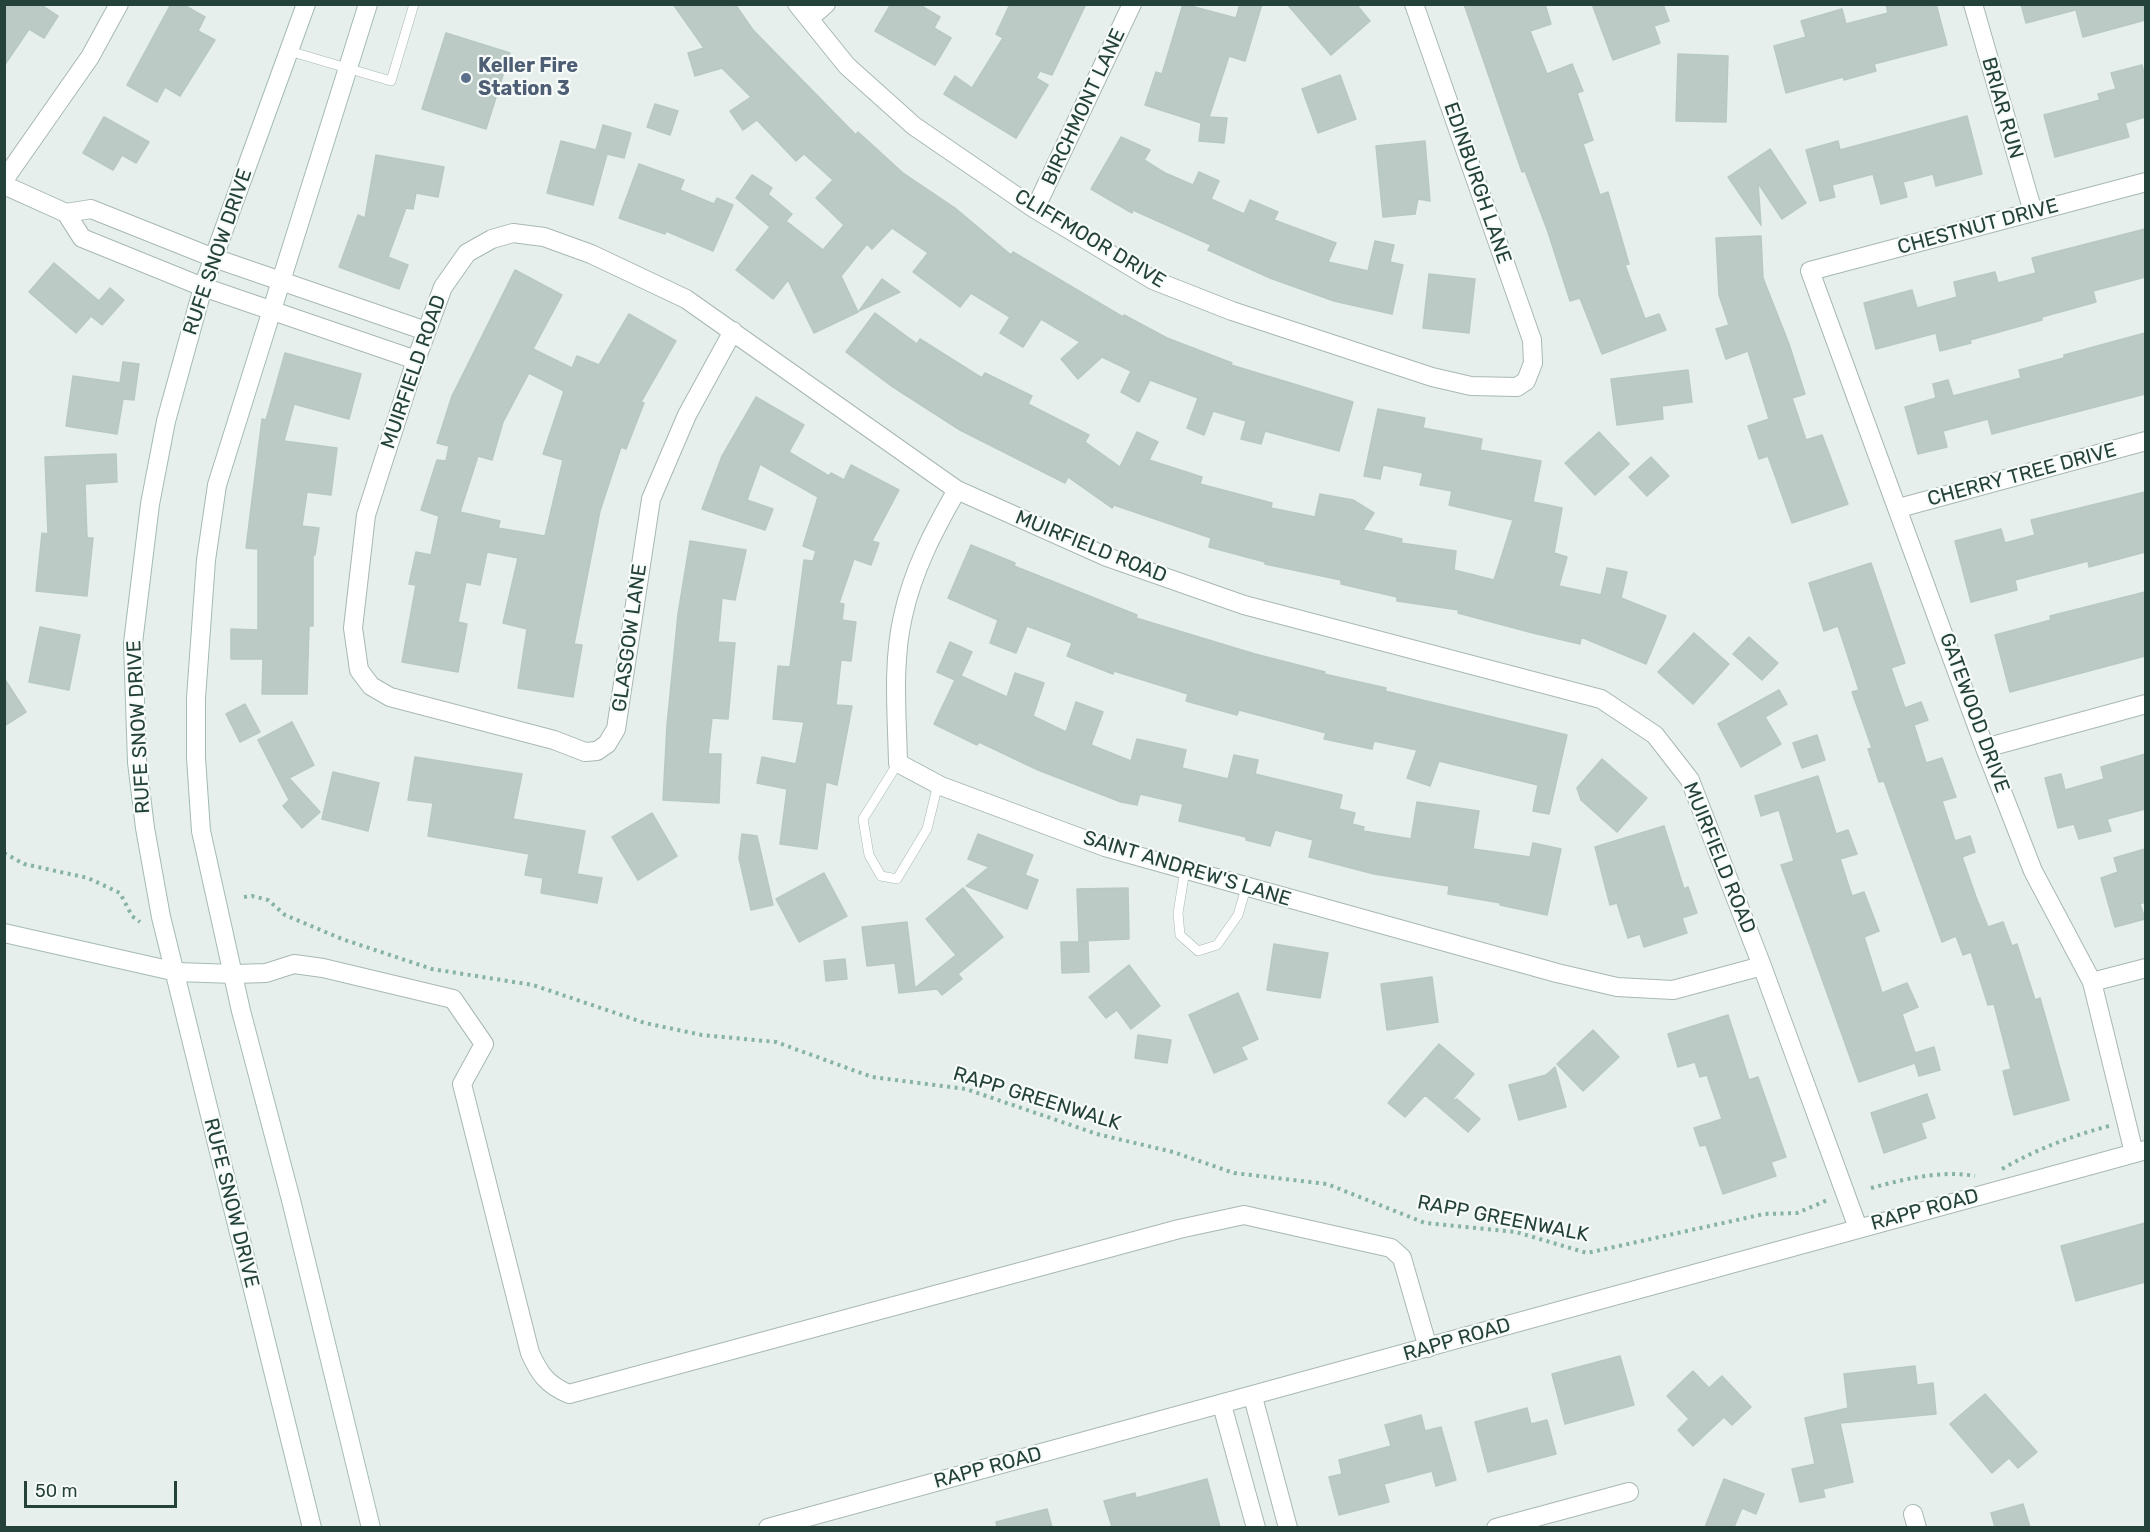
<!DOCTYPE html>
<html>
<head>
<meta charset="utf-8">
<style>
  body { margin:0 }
  #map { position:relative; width:2150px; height:1532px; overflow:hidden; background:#e6efeb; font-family:Rubik,sans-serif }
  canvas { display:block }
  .frame { position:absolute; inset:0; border:6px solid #24423a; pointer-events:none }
  .scale { position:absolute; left:24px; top:1481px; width:153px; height:27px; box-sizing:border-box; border:3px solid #24423a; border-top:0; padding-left:8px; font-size:18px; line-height:21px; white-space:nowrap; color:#24423a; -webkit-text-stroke:4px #f7fbf9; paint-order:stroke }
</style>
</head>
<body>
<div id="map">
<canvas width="2150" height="1532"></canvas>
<div class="frame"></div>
<div class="scale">50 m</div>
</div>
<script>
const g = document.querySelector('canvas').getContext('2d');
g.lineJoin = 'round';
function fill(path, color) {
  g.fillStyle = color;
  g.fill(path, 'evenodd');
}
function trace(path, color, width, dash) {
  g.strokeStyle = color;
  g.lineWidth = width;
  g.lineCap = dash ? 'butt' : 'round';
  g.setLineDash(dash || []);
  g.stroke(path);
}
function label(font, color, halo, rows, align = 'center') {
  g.font = font + ' Rubik,sans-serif';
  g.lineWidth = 4.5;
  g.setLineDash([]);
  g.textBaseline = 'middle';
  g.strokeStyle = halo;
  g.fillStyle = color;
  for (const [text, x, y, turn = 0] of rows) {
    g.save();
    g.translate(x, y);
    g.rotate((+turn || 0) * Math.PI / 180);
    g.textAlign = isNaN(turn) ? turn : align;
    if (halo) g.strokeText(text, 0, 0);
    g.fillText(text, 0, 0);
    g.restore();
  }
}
const building = new Path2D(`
  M4 4H40L58 16 44 38 29 29 4 66Z
  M171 4H182L205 17 198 31 215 40 180 96 165 87 157 102 127 85Z
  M673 4H735L753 30 856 135 858 132 903 173 955 208 1011 255 1013 252 1123 317 1124 315 1167 338 1232 363 1231 365 1353 402 1339 451 1265 431 1261 444 1241 439 1246 421 1213 411 1204 435 1187 428 1198 398 1150 380 1139 402 1121 392 1131 371 1102 357 1078 379 1061 359 1080 342 1041 319 1023 347 1000 333 1010 317 971 293 960 307 913 272 928 253 892 228 872 249 867 244 841 276 858 312 814 333 788 280 773 299 736 270 770 227 736 198 752 175 772 188 768 194 792 214 786 221 823 250 844 225 816 198 833 180 804 154 796 161 757 120 743 130 730 111 751 97 722 68 695 76 688 53 704 48Z
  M891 4H918L940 17 934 28 951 38 935 65 875 31Z
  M1010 4H1086L1052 75 1040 71 1036 78 1048 85 1016 138 944 94 955 76 972 88 1003 38 996 34Z
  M1183 4 1236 18 1240 4H1262L1245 61 1229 56 1209 117 1227 118 1224 143 1199 141 1201 123 1145 105 1156 72 1162 74Z
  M1287 4H1356L1370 21 1331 55Z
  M1464 4H1545L1551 24 1530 31 1547 74 1572 64 1583 91 1577 93 1593 140 1583 144 1600 195 1608 192 1629 264 1625 265 1645 319 1659 314 1666 330 1602 354 1580 298 1570 301 1548 232 1525 171 1522 172Z
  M1592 4H1663L1669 21 1654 26 1660 43 1613 60Z
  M1886 4H1936L1947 45 1874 64 1876 71 1844 80 1843 77 1786 93 1774 46 1806 37 1801 21 1842 9 1846 24 1888 13Z
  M2021 4H2145V20L2083 37 2075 6V10L2026 23Z
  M446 33 510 53 486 129 422 109Z
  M1678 54 1728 56 1726 122 1676 121Z
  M2142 65 2145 78V117L2125 123 2129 137 2055 157 2044 115 2100 100 2098 94 2116 89 2111 73Z
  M1340 75 1356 119 1318 133 1302 89Z
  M655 104 678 111 670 135 647 127Z
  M1967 116 1982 174 1936 186 1933 174 1903 182 1907 197 1881 204 1873 174 1832 185 1835 197 1820 201 1806 150 1838 141 1840 150Z
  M104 117 149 142 136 163 122 155 113 170 83 153Z
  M603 125 631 133 624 158 607 154 593 205 547 193 561 141 596 150Z
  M1121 137 1150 150 1144 160 1165 173 1193 185 1199 172 1219 181 1211 199 1244 214 1250 200 1278 212 1274 220 1336 243 1328 262 1368 271 1375 241 1394 245 1390 262 1403 265 1392 314 1334 301 1270 278 1208 250 1211 245 1133 210 1132 213 1091 189Z
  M1425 141 1430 201 1418 199 1415 214 1383 217 1376 146Z
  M1770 149 1806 203 1782 219 1758 183 1761 225 1728 177Z
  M376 155 444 167 438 197 416 193 413 209 406 208 388 257 408 265 399 289 339 267 358 215 365 218Z
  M639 164 684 180 680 190 714 204 717 198 733 205 713 251 666 231 665 234 619 218Z
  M2145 229V277L2093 291 2096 302 2042 317V320L1970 340 1971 343 1940 351 1936 333 1876 349 1864 303 1912 290 1917 308 1957 297 1954 282 1995 272 1998 283 2036 273 2032 258Z
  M1761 236 1763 278 1789 344 1805 394 1792 398 1806 440 1822 435 1848 504 1792 523 1768 456 1759 459 1748 426 1769 419 1748 351 1726 359 1716 329 1729 325 1719 295 1716 238Z
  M54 263 99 301 110 288 124 300 102 325 91 316 76 333 29 292Z
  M515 270 562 295 533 349 572 368 577 356 599 365 629 314 676 341 641 402 644 403 626 449 621 447 600 511 574 644 582 645 573 697 518 688 527 629 503 623 518 558 487 552 480 585 466 582 458 622 467 624 458 672 402 662 416 585 409 584 416 552 431 555 439 516 421 510 437 460 446 461 449 446 437 443 452 396ZM529 373 564 391 543 454 563 460 545 536 498 528 500 521 460 512 478 456 492 460 503 422Z
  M1429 274 1475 279 1469 333 1423 328Z
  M882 279 900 292 859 311Z
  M875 313 917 344 920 339 982 378 985 373 1032 396 1028 404 1089 435 1085 442 1120 467 1137 432 1158 442 1149 460 1202 477 1200 484 1272 503 1271 508 1315 517 1320 494 1353 500 1374 513 1363 530 1402 539 1401 543 1456 551 1454 570 1494 580 1513 520 1449 505 1452 491 1420 485 1423 473 1383 465 1380 479 1364 476 1378 409 1425 418 1423 428 1482 439 1480 450 1541 461 1533 502 1562 508 1554 553 1567 557 1559 586 1601 595 1607 568 1627 572 1621 598 1666 616 1646 664 1581 637 1580 644 1533 633 1458 613 1459 610 1397 601V597L1341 584V580L1265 564V562L1209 547 1211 538 1114 505 1112 508 1068 477 1065 483 960 430 890 385 846 352Z
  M2145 333V394L1992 434 1988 419 1943 431 1947 447 1918 454 1905 407 1936 398 1933 384 1948 380 1953 396 2021 378 2019 370 2064 358V355Z
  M285 353 361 374 349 419 294 404 284 441 337 448 331 495 307 492 302 526 319 528 315 555H313V626H309L307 694H262L263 659H231V629L258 630V549L246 548 262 419 266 420Z
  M123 362 139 364 134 400 123 399 117 434 66 426 73 376 120 383Z
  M1688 370 1692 402 1662 406 1663 419 1617 425 1611 379Z
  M756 397 804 425 789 452 829 476 831 473 844 480 851 465 899 490 872 541 879 543 871 565 854 559 839 603 844 604 842 620 856 622 851 661 841 660 836 705 852 706 837 785 826 782 817 849 780 844 787 789 757 783 762 757 796 764 804 722 773 719 778 666 790 667 804 560 813 561 816 551 803 546 818 497 760 464 747 500 773 509 765 530 702 509 722 456Z
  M1599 432 1629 464 1595 495 1565 463Z
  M116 454 117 482 85 484 87 538H93L87 596 36 591 42 533 48 534 45 457Z
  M1651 457 1669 476 1647 496 1629 477Z
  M2145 492V552L2089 567 2088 561 2015 580 2017 590 1971 602 1955 541 2001 529 2005 543 2035 535 2031 520Z
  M690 541 746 550 735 600 722 598 718 642 735 643 728 719 712 718 708 754H721L719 803 663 800 667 725 678 614Z
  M971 545 1015 563 1014 566 1137 615 1136 618 1255 654 1325 672 1324 674 1386 688 1385 691 1567 735 1549 814 1533 811 1538 785 1439 761 1430 786 1407 778 1417 750 1374 741 1372 749 1324 739 1326 733 1239 710 1237 715 1186 701 1188 694 1114 671 1113 674 1067 656 1072 643 1027 626 1016 653 990 643 998 620 948 598Z
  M1871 563 1905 663 1891 668 1905 708 1921 702 1928 720 1914 725 1926 763 1942 758 1956 797 1942 801 1955 841 1970 836 1975 852 1962 857 1976 897 1988 927 2003 922 2012 946 2017 944 2035 1000 2040 998 2069 1100 2014 1115 2003 1071 2011 1069 1994 1004 1988 1005 1971 952 1963 955 1956 936 1942 942 1884 781 1879 782 1868 749 1872 748 1852 692 1859 690 1838 626 1824 631 1809 583Z
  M2145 592V656L2010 692 1995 635 2051 620 2050 616Z
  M40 627 80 635 69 690 29 682Z
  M1694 633 1729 664 1693 704 1658 672Z
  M1749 637 1778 663 1762 680 1733 654Z
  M950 642 972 652 961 676 1007 697 1015 673 1044 683 1033 716 1066 732 1076 702 1103 712 1091 745 1131 761 1137 739 1186 750 1182 768 1228 779 1234 755 1258 760 1255 774 1342 795 1339 809 1355 813 1352 824 1364 827 1363 831 1411 839 1417 802 1479 811 1473 849 1530 857 1533 843 1561 849 1547 915 1500 905 1501 903 1448 894 1449 886 1374 874 1309 857 1313 840 1275 830 1270 846 1246 840V837L1179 821 1183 804 1140 794 1137 805 1121 802 1038 770 979 742 977 745 934 724 955 680 937 672Z
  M4 678 26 712 4 726Z
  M1779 690 1787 704 1765 717 1781 744 1741 767 1718 724Z
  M245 704 260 732 240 742 226 714Z
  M292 722 314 765 289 778 320 812 302 828 283 806 289 800 258 740Z
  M1817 735 1825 760 1802 768 1793 743Z
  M2145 754V809L2107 819 2111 831 2079 839 2074 824 2058 828 2045 778 2061 774 2065 790 2104 779 2101 767Z
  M415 757 522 774 513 819 585 831 577 874 602 878 597 903 541 893 543 878 525 875 529 854 428 836 433 803 408 800Z
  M1602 759 1647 798 1617 832 1581 800 1577 788Z
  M333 772 379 783 368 831 322 819Z
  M1818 776 1836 834 1848 830 1857 854 1840 859 1852 896 1864 892 1879 931 1864 937 1882 993 1907 983 1918 1007 1902 1014 1915 1053 1934 1047 1940 1070 1919 1076 1915 1063 1859 1082 1781 865 1794 861 1779 810 1761 816 1755 796Z
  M652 813 677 856 638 880 612 837Z
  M1664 826 1684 889 1688 887 1697 913 1682 918 1687 933 1644 947 1640 934 1628 938 1617 903 1610 905 1595 847Z
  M742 834 757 836 773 905 751 910 739 858Z
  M978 834 1033 855 1025 875 1038 880 1027 909 966 886 989 867 968 859Z
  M2145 849V902L2140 904 2145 919 2115 927 2101 878 2118 872 2114 858Z
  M824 873 847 916 799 942 776 899Z
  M963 888 1003 937 958 974 962 979 942 995 937 989 899 993 895 963 867 966 862 927 907 922 915 988 956 955 926 919Z
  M1128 888 1129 939 1079 941 1077 889Z
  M1061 942H1088L1089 972 1062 973Z
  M1274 944 1328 953 1320 998 1267 990Z
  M845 959 847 979 826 981 824 961Z
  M1129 965 1160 1006 1131 1029 1117 1010 1106 1018 1089 997Z
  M1432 977 1438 1022 1387 1030 1381 984Z
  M1238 993 1258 1039 1241 1047 1247 1059 1214 1073 1189 1015Z
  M1728 1015 1749 1080 1758 1077 1786 1157 1771 1162 1776 1176 1723 1194 1706 1145 1700 1146 1694 1128 1722 1119 1707 1075 1700 1077 1695 1062 1678 1067 1668 1034Z
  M1593 1030 1619 1057 1583 1091 1557 1064Z
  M1138 1035 1171 1040 1167 1063 1135 1058Z
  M1439 1044 1474 1074 1451 1101 1457 1099 1480 1119 1468 1132 1425 1095 1405 1117 1388 1103Z
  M1555 1067 1566 1107 1519 1120 1509 1085 1546 1075Z
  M1927 1094 1935 1118 1921 1123 1926 1138 1884 1153 1871 1113Z
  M2145 1223V1282L2076 1301 2061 1246Z
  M1620 1356 1634 1405 1565 1424 1552 1374Z
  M1915 1366 1917 1385 1933 1383 1936 1414 1840 1423 1853 1482 1823 1489 1825 1497 1800 1502 1792 1469 1815 1464 1805 1418 1848 1408 1844 1374Z
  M1693 1371 1709 1388 1722 1376 1751 1407 1732 1425 1724 1417 1693 1446 1678 1430 1689 1419 1667 1396Z
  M1985 1394 2037 1452 2018 1468 2009 1458 1992 1473 1950 1424Z
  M1527 1408 1531 1424 1547 1420 1556 1454 1488 1472 1475 1422Z
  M1421 1415 1425 1431 1441 1427 1456 1480 1436 1486 1432 1471 1384 1484 1389 1502 1339 1515 1329 1477 1342 1474 1339 1460 1391 1446 1385 1425Z
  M1207 1479 1220 1527H1112L1104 1501 1135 1493 1136 1498Z
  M1724 1479 1764 1494 1756 1514 1742 1508 1734 1527H1705Z
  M2023 1504 2030 1527H1995L1991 1513Z
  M1047 1509 1052 1527H997L996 1522Z`);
fill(building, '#bbcac4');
trace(building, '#b8c9c2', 1.5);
const service = new Path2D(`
  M289 51 391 81 414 4
  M898 763 863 819 869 855 881 876 897 879 927 829 938 784
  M1185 870 1178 913 1180 935 1198 951 1217 945 1238 915 1246 888`);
const minor = new Path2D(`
  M797 4 847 66 914 126 1035 209 1153 280 1232 311 1432 377 1471 386 1517 387 1526 381 1533 363 1532 340 1414 4
  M1973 4 2033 212
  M810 18 826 4
  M4 180 90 57 119 4
  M4 185 66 213 82 238 203 287 416 360
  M1035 209 1132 4
  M66 213 91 209 214 258 426 331
  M733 331 687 415 651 499 616 729 607 744 597 751 585 752 554 740 390 697 371 686 359 670 353 628 366 515 416 360 443 287 467 253 492 239 513 233 544 237 591 254 686 299 957 490 1107 557 1244 605 1601 699 1655 735 1690 780 1762 966 1858 1228
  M957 490C934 530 913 570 903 616 892 663 897 715 898 763L941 786 1105 847 1557 973 1617 987 1673 990 1762 966
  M1899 508 2146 441
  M1985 748 2146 704
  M234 974 266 973 294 964 323 968 453 999 484 1044 462 1084 530 1353C539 1373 547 1385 569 1394L1179 1229 1244 1215 1391 1248 1402 1258 1428 1348
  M2092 982 2146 968
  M2134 1153 2092 982 2033 871 1985 748 1810 271 2146 182
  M1253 1397 1288 1528
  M1222 1405 1256 1528
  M1913 1514 1917 1528
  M1496 1528 1629 1492`);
const tertiary = new Path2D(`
  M768 1528 2146 1150`);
const secondary = new Path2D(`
  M306 4 203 287 166 421 150 504 133 643 137 762 145 828 161 917 312 1528
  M368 4 217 485 206 560 196 698V758L201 831 241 1011 291 1200 371 1528
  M4 933 177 972 234 974`);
trace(service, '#a8b8b2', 10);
trace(minor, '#a8b8b2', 20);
trace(tertiary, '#a8b8b2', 20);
trace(secondary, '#a4bbb3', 20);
trace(new Path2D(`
  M4 853 24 864 88 878 120 893 132 916 140 922
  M244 897 252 896 268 900 285 915 342 939 432 969 533 985 645 1023 702 1035 776 1042 872 1077 966 1089 1097 1134 1173 1152 1234 1173 1327 1184 1425 1223 1516 1232 1587 1253 1764 1214 1797 1213 1830 1199
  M2002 1169C2037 1149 2071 1136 2109 1126
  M1871 1188C1905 1179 1940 1170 1975 1176`), '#86b3a5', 4, [3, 4.5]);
trace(service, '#fff', 9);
trace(minor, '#fff', 18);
trace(tertiary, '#fff', 18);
trace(secondary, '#fff', 18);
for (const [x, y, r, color] of [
  [466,78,6,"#5c6f8a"]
]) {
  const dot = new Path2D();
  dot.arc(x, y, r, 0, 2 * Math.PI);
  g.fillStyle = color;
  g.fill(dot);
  trace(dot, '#f7fbf9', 2);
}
label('bold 20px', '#4e5e75', '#f7fbf9', [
  ["Keller Fire",478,66],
  ["Station 3",478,89]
], 'left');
label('20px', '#24423a', '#f7fbf9', [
  ["BIRCHMONT LANE",1084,107,-65],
  ["BRIAR RUN",2002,108,74],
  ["EDINBURGH LANE",1477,183,71],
  ["CHESTNUT DRIVE",1978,227,-15],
  ["CLIFFMOOR DRIVE",1090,239,31],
  ["RUFE SNOW DRIVE",218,252,-71],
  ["MUIRFIELD ROAD",414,372,-71],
  ["CHERRY TREE DRIVE",2022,475,-15],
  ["MUIRFIELD ROAD",1091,547,22],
  ["GLASGOW LANE",630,638,-82],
  ["GATEWOOD DRIVE",1974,713,70],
  ["RUFE SNOW DRIVE",139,727,-93],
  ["MUIRFIELD ROAD",1719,858,68],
  ["SAINT ANDREW'S LANE",1187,869,17],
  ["RAPP GREENWALK",1037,1099,17],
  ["RUFE SNOW DRIVE",231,1203,76],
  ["RAPP ROAD",1925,1210,-15],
  ["RAPP GREENWALK",1503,1219,11],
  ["RAPP ROAD",1457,1340,-16],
  ["RAPP ROAD",988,1468,-15]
]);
</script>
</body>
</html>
